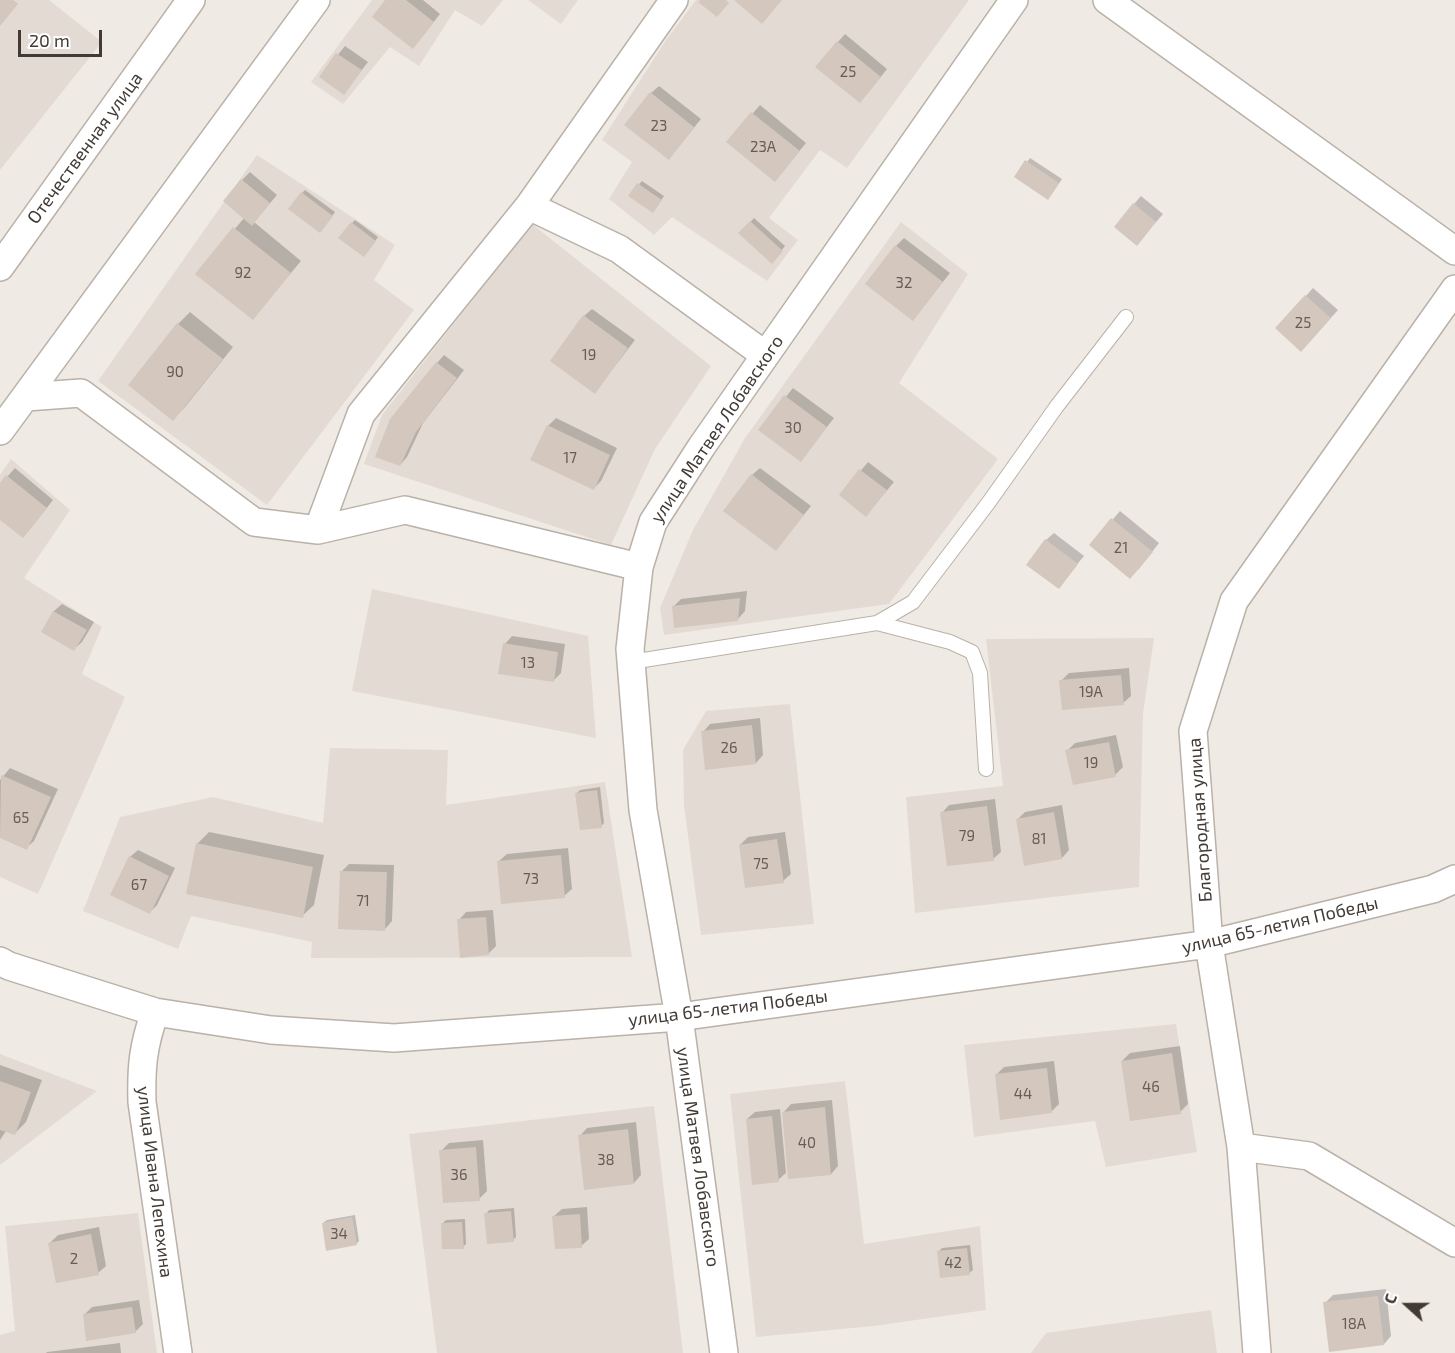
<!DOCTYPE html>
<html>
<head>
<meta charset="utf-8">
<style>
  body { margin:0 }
  #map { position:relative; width:1455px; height:1353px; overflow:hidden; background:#f0eae4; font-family:"Exo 2",sans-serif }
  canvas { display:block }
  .north { position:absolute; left:1377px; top:1275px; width:60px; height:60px; -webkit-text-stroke:4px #fff; paint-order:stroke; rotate:291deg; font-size:16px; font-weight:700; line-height:24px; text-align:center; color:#413a35 }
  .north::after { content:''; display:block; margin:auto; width:21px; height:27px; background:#413a35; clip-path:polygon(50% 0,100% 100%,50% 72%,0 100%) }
  .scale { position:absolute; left:18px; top:30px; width:84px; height:27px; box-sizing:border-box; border:3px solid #413a35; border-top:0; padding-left:8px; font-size:18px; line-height:21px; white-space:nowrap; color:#413a35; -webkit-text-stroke:4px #fff; paint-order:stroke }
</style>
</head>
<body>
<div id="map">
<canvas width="1455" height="1353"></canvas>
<div class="north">С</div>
<div class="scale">20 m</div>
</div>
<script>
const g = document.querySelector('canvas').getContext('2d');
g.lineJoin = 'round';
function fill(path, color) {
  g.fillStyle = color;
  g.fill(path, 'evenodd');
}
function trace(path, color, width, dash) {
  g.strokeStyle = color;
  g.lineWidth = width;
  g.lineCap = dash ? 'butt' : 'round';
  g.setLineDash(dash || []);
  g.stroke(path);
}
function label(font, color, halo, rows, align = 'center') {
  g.font = font + ' "Exo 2",sans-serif';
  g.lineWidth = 6;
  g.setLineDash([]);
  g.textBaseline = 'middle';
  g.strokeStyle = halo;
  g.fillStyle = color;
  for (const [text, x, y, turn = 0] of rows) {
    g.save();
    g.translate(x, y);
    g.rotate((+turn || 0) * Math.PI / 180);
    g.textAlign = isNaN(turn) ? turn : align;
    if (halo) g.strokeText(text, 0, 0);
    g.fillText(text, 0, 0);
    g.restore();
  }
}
fill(new Path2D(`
  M0 0H49L102 42 0 170Z
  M372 0H503L482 26 455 10 419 66 390 47 343 104 311 82Z
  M528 0H578L561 24Z
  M696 0H969L847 168 820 150 769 218 798 240 767 281 672 217 654 235 609 199 632 162 602 140 666 40Z
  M257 155 395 245 374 280 414 310 267 505 98 381Z
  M901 222 968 274 899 383 998 459 889 604 664 635 660 608 693 530 745 438Z
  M532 224 711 366 655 449 611 545 364 464 382 415Z
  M11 459 70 510 24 578 102 627 82 674 125 697 38 894 0 877V475Z
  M372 589 588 636 596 738 352 691Z
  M1154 638 1143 714 1139 887 915 913 906 797 1003 786 986 639Z
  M790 704 814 924 701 935 684 805 683 750 706 711Z
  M330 748 448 750 446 805 605 782 632 957 311 958 312 942 191 916 178 949 83 911 120 817 213 797 323 823Z
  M1176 1024 1197 1152 1106 1167 1095 1121 974 1137 964 1045Z
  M0 1054 97 1091 0 1165Z
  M845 1081 864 1244 980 1226 986 1310 874 1326 756 1337 730 1094Z
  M654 1106 683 1353H437L409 1134Z
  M138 1213 157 1353H0V1335L15 1331 5 1226Z
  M1211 1310 1217 1353H1031L1046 1333Z`), '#e3dbd3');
fill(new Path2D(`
  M387 0H423L440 14 420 39Z
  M845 34 887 69 867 94 838 42Z
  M345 46 368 62 344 93 321 76Z
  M659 86 701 119 676 150 651 93Z
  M760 105 806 143 782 172 728 142Z
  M1030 158 1062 179 1051 195 1016 177Z
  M250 172 277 195 254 222 301 261 253 318 197 273 245 217 242 180Z
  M642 181 664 196 656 208 639 184Z
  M305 190 335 212 323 228 302 193Z
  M1141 196 1163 214 1137 244 1134 204Z
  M754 218 785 246 772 262 740 233Z
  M355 220 378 237 367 252 352 223Z
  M904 238 950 273 913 319 896 246Z
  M1313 288 1338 310 1309 342 1306 296Z
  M592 309 635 340 595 392 584 316Z
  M190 312 233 347 185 407 173 419 130 385 178 324Z
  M444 355 464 370 423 423 407 457 400 465 437 363Z
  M793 388 834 418 801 460 760 429Z
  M556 418 617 448 601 481 593 489 548 426Z
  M868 462 894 482 866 515 841 495Z
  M15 468 53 500 30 529 0 518V485Z
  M760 468 811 506 776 549 752 475Z
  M1120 511 1159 543 1138 570 1091 545Z
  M1054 533 1084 556 1058 587 1046 540Z
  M747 591 745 611 738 619 673 607 681 599Z
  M62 604 94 622 82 642 74 649 43 631 54 611Z
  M512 636 565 644 561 673 553 681 505 644Z
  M1129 668 1131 696 1123 703 1061 681 1069 673Z
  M760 718 763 755 756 763 703 732 710 724Z
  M1116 735 1123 767 1115 775 1067 751 1075 743Z
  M10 768 58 789 34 841 26 848 0 837V780Z
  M600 787 604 823 601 826 576 794 580 790Z
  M995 799 1001 852 993 859 942 813 949 805Z
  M1062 805 1069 850 1062 858 1017 820 1025 812Z
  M209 832 324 855 314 905 302 916 197 844Z
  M785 832 791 874 783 881 740 845 748 837Z
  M568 848 572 889 564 896 499 861 507 854Z
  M138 850 175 868 157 905 150 912 130 857Z
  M349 864 394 865 392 921 385 929 342 871Z
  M493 910 496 946 488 954 459 920 466 912Z
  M1180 1046 1188 1104 1180 1112 1122 1061 1130 1053Z
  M1054 1061 1059 1104 1051 1112 996 1075 1004 1067Z
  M0 1065 42 1080 26 1122 14 1134 6 1131 0 1140Z
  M832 1100 838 1166 831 1174 784 1112 791 1104Z
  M780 1109 786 1173 778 1180 747 1119 755 1112Z
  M636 1122 641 1175 634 1183 580 1136 587 1128Z
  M483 1140 487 1191 479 1199 441 1151 449 1143Z
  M587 1207 589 1239 581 1246 554 1216 562 1209Z
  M514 1208 516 1237 513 1240 486 1214 489 1210Z
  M355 1215 359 1241 356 1244 323 1223 327 1220Z
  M465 1219 466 1244 463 1247 442 1224 446 1220Z
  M99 1227 106 1266 98 1273 50 1243 58 1235Z
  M970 1245 973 1270 969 1273 938 1252 942 1248Z
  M1386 1289 1391 1336 1384 1344 1325 1303 1333 1295Z
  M139 1300 143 1324 135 1332 84 1315 92 1307Z
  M120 1343 121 1353H46L47 1352Z`), '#0003');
fill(new Path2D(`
  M0 0H13L18 4 0 26Z
  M385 0H406L434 22 413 49 372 17Z
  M700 0H726L729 3 717 17 698 2Z
  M734 0H782L762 24Z
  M837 41 881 77 860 103 815 67Z
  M336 53 362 70 344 95 319 77Z
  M650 92 694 127 669 160 624 125Z
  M751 112 800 151 775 182 726 142Z
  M1025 160 1059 183 1048 200 1014 177Z
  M241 179 270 203 252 226 223 201Z
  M637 183 662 200 653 213 628 196Z
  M301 192 333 216 320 233 288 209Z
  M1133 203 1156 222 1137 246 1114 227Z
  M750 221 783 251 772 264 738 233Z
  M351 222 376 241 364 257 338 238Z
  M233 227 291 273 253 320 195 274Z
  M895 245 943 282 913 321 865 284Z
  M1305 295 1331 318 1301 352 1275 328Z
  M583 315 628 348 595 394 550 361Z
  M177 323 223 359 173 421 128 385Z
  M436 362 457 378 416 432 400 466 375 457 390 419Z
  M784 395 827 427 801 462 758 430Z
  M547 425 610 455 594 490 530 460Z
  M859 469 887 490 866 517 839 495Z
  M751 474 804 515 776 551 723 511Z
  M6 475 47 508 23 538 0 520V483Z
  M1111 518 1153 552 1130 579 1089 545Z
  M1045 539 1078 564 1059 589 1026 565Z
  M740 598 738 621 674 628 672 606Z
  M53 611 87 630 74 651 41 632Z
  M503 643 558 652 554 682 498 674Z
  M1121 675 1124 705 1062 710 1059 680Z
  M752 725 756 764 705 770 701 731Z
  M1109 742 1116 777 1073 785 1065 750Z
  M1 775 51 797 27 850 0 838Z
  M597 790 602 828 580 830 575 793Z
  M987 806 994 861 947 866 940 812Z
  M1054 812 1062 859 1024 866 1016 819Z
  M777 839 784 883 745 888 739 845Z
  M196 843 313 867 303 918 186 894Z
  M561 855 565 898 501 904 497 861Z
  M129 856 169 876 150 914 110 895Z
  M340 871 387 872 385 931 338 929Z
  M486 917 489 955 460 958 457 919Z
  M1172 1053 1181 1114 1130 1121 1121 1061Z
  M1047 1068 1052 1113 1000 1120 995 1074Z
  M0 1081 31 1092 15 1135 0 1130Z
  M825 1107 831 1175 788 1179 782 1112Z
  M772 1116 779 1182 752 1185 746 1119Z
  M628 1129 634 1184 584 1190 578 1135Z
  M476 1147 480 1201 443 1203 439 1150Z
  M511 1211 514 1242 487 1244 484 1213Z
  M580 1214 582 1248 555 1249 552 1216Z
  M352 1217 357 1245 326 1251 322 1223Z
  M462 1222 464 1249H442L441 1223Z
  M91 1234 99 1275 56 1283 48 1243Z
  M967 1248 970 1275 940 1278 937 1251Z
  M1378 1296 1384 1345 1329 1352 1323 1302Z
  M132 1307 136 1333 86 1341 83 1314Z`), '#d3c7be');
const lane = new Path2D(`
  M877 623 950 642 972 652 980 673 986 769
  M631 662 877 623 913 602 989 502 1057 406 1126 317`);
const street = new Path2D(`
  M1107 0 1455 251
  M529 206 619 249 765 355
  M0 267 191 0
  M26 397 81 393 254 522 318 530 361 414 529 206 674 0
  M0 431 316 0
  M318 530 405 510 639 567
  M0 961 9 966 155 1012 271 1030 394 1038 679 1017 1209 944 1433 889 1455 879
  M155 1012C143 1046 141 1067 142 1102L178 1353
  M1241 1147 1309 1156 1455 1243
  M724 1353 679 1017 643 810 630 649 639 567 653 522 702 446 1014 0
  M1257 1353 1241 1147 1209 944 1193 731 1234 601 1455 289`);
trace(lane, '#bab1a8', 16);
trace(street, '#bab1a8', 30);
trace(lane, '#fff', 14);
trace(street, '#fff', 27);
label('15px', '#665d57', null, [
  ["25",848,72],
  ["23",659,126],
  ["23А",763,147],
  ["92",243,273],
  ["32",904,283],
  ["25",1303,323],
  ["19",589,355],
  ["90",175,372],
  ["30",793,428],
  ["17",570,458],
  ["21",1121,548],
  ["13",528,663],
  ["19А",1091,692],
  ["26",729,748],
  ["19",1091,763],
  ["65",21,818],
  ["79",967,836],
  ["81",1039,839],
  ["75",761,864],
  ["73",531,879],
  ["67",139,885],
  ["71",363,901],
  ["46",1151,1087],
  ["44",1023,1094],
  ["40",807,1143],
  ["38",606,1160],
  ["36",459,1175],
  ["34",339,1234],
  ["2",74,1259],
  ["42",953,1263],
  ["18А",1354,1324]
]);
label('18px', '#413a35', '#fff', [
  ["Отечественная улица",85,148,-54],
  ["улица Матвея Лобавского",717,429,-56],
  ["Благородная улица",1200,820,-94],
  ["улица 65-летия Победы",1280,925,-13],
  ["улица 65-летия Победы",728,1008,-7],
  ["улица Матвея Лобавского",698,1157,82],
  ["улица Ивана Лепехина",155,1182,83]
]);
</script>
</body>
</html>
